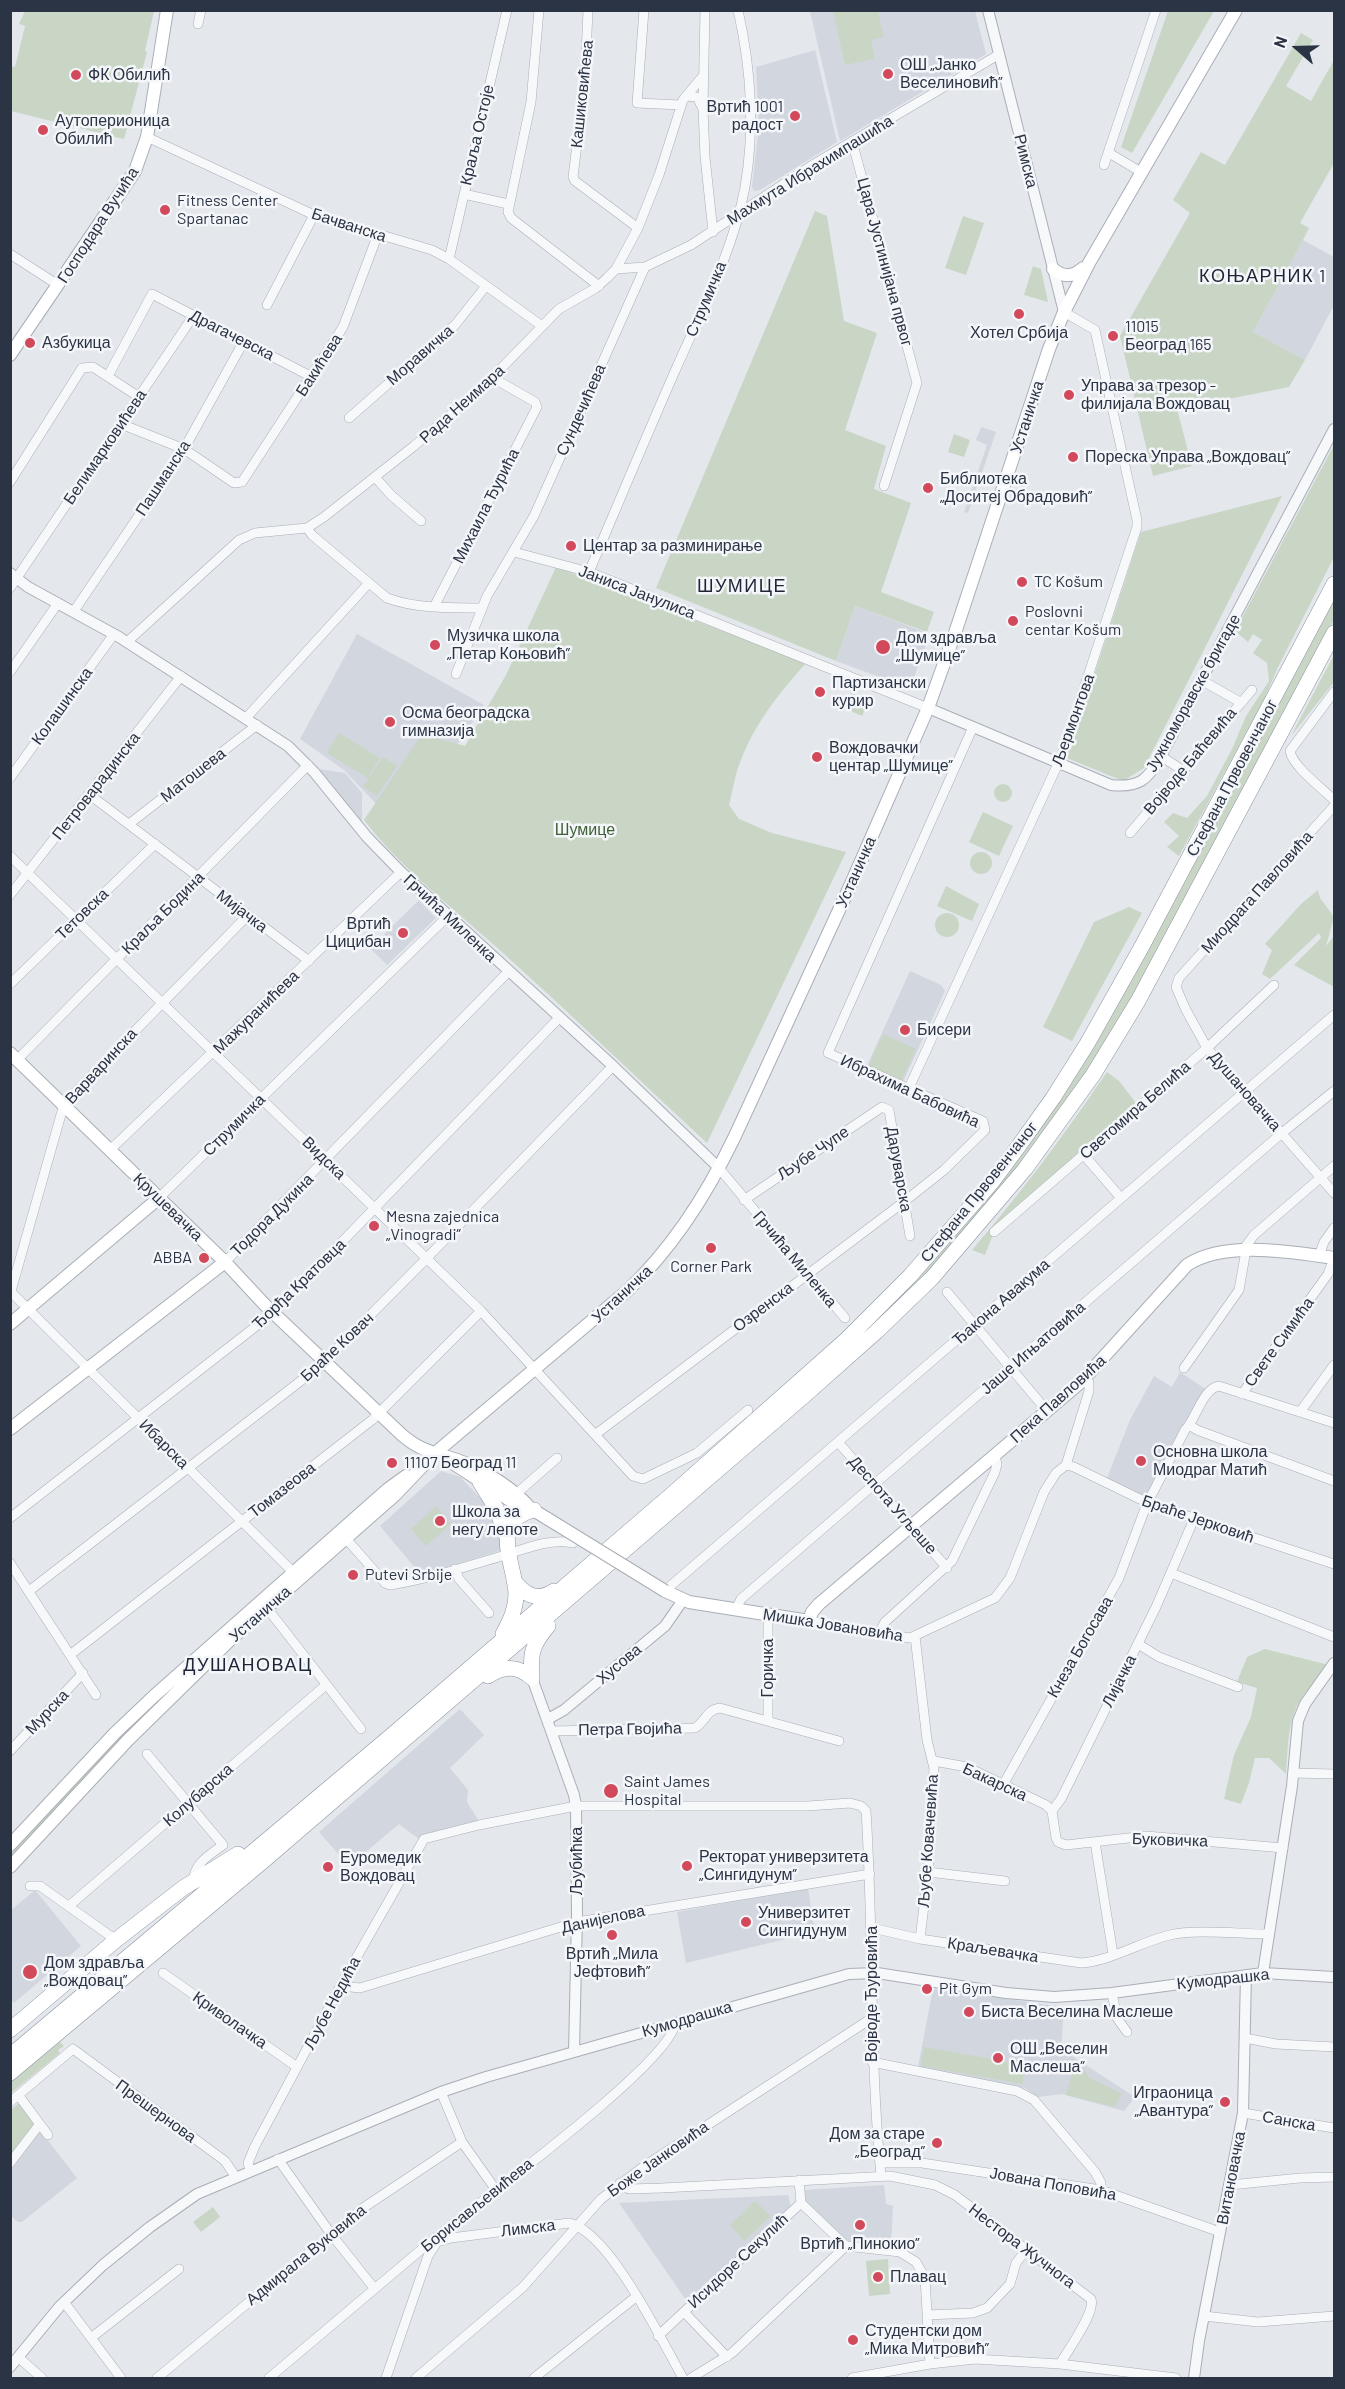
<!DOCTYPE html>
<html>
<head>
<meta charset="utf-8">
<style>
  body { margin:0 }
  #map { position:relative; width:1345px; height:2389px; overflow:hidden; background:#e4e7ec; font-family:Barlow,sans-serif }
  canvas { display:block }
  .frame { position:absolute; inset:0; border:12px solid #2b3445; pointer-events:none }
  .north { position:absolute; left:1267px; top:18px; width:60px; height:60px; -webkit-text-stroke:4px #f4f6f9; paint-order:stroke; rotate:290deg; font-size:16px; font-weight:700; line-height:24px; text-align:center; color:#2b3445 }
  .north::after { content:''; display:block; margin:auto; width:21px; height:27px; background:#2b3445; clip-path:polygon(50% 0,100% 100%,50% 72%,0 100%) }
</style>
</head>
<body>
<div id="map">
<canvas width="1345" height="2389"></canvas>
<div class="frame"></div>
<div class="north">N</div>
</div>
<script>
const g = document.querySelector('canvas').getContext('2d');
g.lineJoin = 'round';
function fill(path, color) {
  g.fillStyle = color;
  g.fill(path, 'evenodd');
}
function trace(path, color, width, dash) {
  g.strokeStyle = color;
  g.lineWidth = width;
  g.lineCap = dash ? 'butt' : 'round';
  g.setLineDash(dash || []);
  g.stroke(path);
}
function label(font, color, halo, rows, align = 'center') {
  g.font = font + ' Barlow,sans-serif';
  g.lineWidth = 5;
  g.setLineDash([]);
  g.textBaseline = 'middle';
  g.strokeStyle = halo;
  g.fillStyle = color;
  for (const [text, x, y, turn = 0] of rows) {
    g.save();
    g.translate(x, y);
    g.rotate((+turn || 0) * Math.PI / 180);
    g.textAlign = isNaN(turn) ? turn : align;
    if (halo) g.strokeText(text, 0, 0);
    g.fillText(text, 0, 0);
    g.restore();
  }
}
fill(new Path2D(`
  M810 11H975L986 54 840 141Z
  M815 50 837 142 760 190 754 191 752 187 759 125 756 67Z
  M1303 240 1334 257V305L1305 360 1253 332Z
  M981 427 996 432 968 513 964 512 987 445 976 440Z
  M855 606 930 634 910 688 836 661Z
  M357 634 484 705 400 829 344 770 300 739Z
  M313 768 345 773 362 793V828Z
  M419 900 436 918 387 965 370 948Z
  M910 971 941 985 945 991 902 1084 866 1068Z
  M1180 1372 1207 1390 1148 1501 1107 1478 1130 1420 1154 1376 1172 1387Z
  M441 1471 460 1477 488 1506 499 1532 502 1550 421 1575 380 1526Z
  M460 1709 484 1735 450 1768 468 1790 467 1802 480 1823 419 1839 399 1824 349 1866 319 1832Z
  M808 1888 815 1932 686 1963 677 1912Z
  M35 1890 81 1946 14 2003 10 1998V1911Z
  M933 1989 1064 2007 1061 2049 1135 2097 1124 2111 1062 2094 1038 2097 1025 2088 918 2067Z
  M39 2129 77 2178 22 2222H18L11 2216V2166Z
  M884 2185 886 2204 893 2206 891 2247 848 2244 806 2202 805 2190Z
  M788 2195 791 2207 688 2303 619 2203Z`), '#d2d6de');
fill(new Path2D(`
  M25 11H154L145 51 147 52 124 139 11 111V66L15 67 25 26 19 24Z
  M833 11H878L884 37 871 40 875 59 845 65Z
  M1168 11H1214L1132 153 1121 147Z
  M1301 33 1313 40 1286 86 1311 101 1334 60V163L1300 223 1309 228 1303 240 1253 332 1305 360 1289 387 1177 409 1192 466 1153 476 1120 336 1190 213 1173 200 1201 152 1225 165Z
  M815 211 827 216 844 321 877 333 845 430 886 446 874 489 911 503 881 592 934 612 927 632 855 606 836 661 656 588Z
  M963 216 984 223 966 275 945 268Z
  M1033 266 1041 269 1048 302 1024 295Z
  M954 434 970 440 964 457 948 452Z
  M1334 445V557L1278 667 1264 700 1179 856 1167 847 1179 836 1164 822 1173 813 1187 818 1207 796 1232 749 1246 716 1269 681 1267 663 1253 653 1262 640 1253 634 1248 642 1235 631Z
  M1282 496 1144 768 1123 781 1067 758 1141 532Z
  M556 567 806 663C780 692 755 723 741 760 735 774 733 790 729 805L739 819 772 833 846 852 707 1143C639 1080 572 1015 503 953 458 912 401 869 364 820L422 734 465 746 506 675Z
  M1334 597V620L1166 941 1107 1043 1010 1180 935 1265 860 1341 851 1344 1050 1112Z
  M1334 655V682L1291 736Z
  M851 693 869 701 862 716 844 708Z
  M339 733 380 758 368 778 327 753Z
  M383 757 397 766 377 796 363 787Z
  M994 793a9 9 0 1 1 18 0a9 9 0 1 1-18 0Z
  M983 812 1013 826 999 856 969 842Z
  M970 863a11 11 0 1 1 22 0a11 11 0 1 1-22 0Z
  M946 886 979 904 972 921 937 906Z
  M1318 890 1320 898 1334 917 1326 946 1334 936V987L1294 965 1321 938 1319 933 1270 979 1262 974 1272 950 1265 944 1301 904Z
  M1129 907 1142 913 1072 1041 1043 1027 1094 922Z
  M935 925a12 12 0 1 1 24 0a12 12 0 1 1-24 0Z
  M883 1034 916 1049 901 1082 868 1067Z
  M1107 1072 1119 1081 1136 1103 994 1232 985 1255 972 1250C1021 1193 1065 1134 1107 1072Z
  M436 1506 451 1524 426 1546 411 1529Z
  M1265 1649 1329 1665C1320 1676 1309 1687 1301 1699 1287 1721 1288 1749 1286 1774L1269 1758H1255L1249 1783 1241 1804 1224 1799 1234 1755 1251 1717 1257 1688 1237 1682 1247 1657Z
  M184 1677 11 1857 10 1852 134 1720Z
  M60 2042 64 2046 58 2050 60 2053 11 2093V2082Z
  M924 2047 1026 2065 1022 2084 921 2066Z
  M1073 2069 1086 2072 1088 2077 1122 2094 1115 2107 1066 2095Z
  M20 2102 36 2125 11 2159V2110Z
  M755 2201 771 2216 744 2241 730 2225Z
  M213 2207 220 2217 201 2232 193 2222Z
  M888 2259 890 2294 869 2296 866 2261Z`), '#c9d6c5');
const minor = new Path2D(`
  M539 10 531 102 508 212 511 218 599 286
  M588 10 585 78 573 177 575 181 638 228
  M644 10 637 103 681 105
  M198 24 201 10
  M686 96 697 97 703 109 705 157 713 232
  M703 107 705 10
  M147 137 314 215 432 250 449 259 542 326
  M852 141 917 383 884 486
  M1109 153 1141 172
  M1104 165 1156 10
  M464 194 508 204
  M10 254 58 285
  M449 259 507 10
  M616 269 645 267 691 245 814 164 998 55
  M267 305 314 215
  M108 376 152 294 312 377
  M349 418 455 325 486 286
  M121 424 184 449 234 483 242 482 343 327 378 234
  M375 477 391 495 421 521
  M10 482 82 368 93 367 139 397
  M307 528 312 535 387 598C417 609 451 608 482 608
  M514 552 589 572 928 708
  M589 572C619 502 648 432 679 362 704 306 734 248 745 187 755 129 751 68 738 10
  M10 588 194 315
  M434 607 537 407 535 402 493 378
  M74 611 184 449 244 341
  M127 642 239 540 255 533 307 528 324 517 414 446 485 385 559 309 596 288 607 278 616 269 638 228 659 175 683 100 703 76
  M10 672 58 603
  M456 674 487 596 534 516 645 267
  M1201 680 1240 702
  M1334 692 1290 751C1293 767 1322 788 1334 800
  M246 718 368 584
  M1161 756 1182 770
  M10 778 114 634
  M90 795 309 961
  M1334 806 1179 978 1176 987 1186 1010 1207 1048 1334 1193
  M129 824 257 725
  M1130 833 1252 690
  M10 856 481 1311 633 1476 643 1479 697 1453 748 1410
  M10 895 181 676
  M10 984 155 844
  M17 1060 308 765
  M908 1090 1062 755 1137 527V520L1095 330 1064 312
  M110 1150 401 872
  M1083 1154 1121 1198
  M718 1167 845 1318
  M159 1198 448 916
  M744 1200 882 1107 889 1110 910 1236
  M994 1232 1207 1048 1274 985
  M1243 1250 1254 1235 1334 1166
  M1319 1256 1324 1242 1334 1228
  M225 1262 508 972
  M10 1291 296 1575
  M11 1291 64 1104 248 915
  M947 1292 1047 1411
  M1184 1368 1239 1290 1246 1250
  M1242 1394 1328 1274 1334 1259
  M1300 1412 1334 1365
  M1191 1426 1197 1430 1334 1481
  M596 1434 905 1201 944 1170 985 1130 983 1121 828 1053 973 727
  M838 1442 947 1568
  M1066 1465 1074 1467 1148 1503 1334 1564
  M516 1494 557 1458
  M10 1518 273 1313 559 1018
  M1194 1519 1156 1607 1061 1799 1052 1811 1056 1838 1058 1842 1066 1845 1146 1836 1283 1848
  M342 1534 385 1583 390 1585C428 1579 465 1567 502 1556 525 1549 549 1538 573 1543
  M10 1563 96 1695
  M455 1569 459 1579 489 1613
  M1171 1573 1334 1637
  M668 1588 1334 1015
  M29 1591 320 1366 423 1262 613 1066
  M267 1608 361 1729
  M736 1609 741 1599 1282 1133 1334 1091
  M768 1614V1721
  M809 1621 910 1638 995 1598 1010 1578 1044 1492 1056 1473 1066 1465 1089 1391V1383L1086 1377
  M879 1633 885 1622 952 1561 995 1472 997 1464 995 1456
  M915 1636 927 1740 934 1768 928 1872 920 1939
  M1138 1644 1159 1657 1238 1687
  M70 1655 372 1420 481 1311
  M552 1731 695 1728C706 1721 706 1710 720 1708L839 1741
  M10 1751 83 1673
  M147 1754 223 1845C211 1854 193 1864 194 1880
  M934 1761 967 1767 1046 1805 1052 1811
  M1293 1773 1334 1774
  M1003 1785 1119 1578 1146 1506 1185 1430C1196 1420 1202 1389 1219 1386L1334 1423
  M1095 1842 1113 1954
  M928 1872 1005 1881
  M30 1886H40L116 1940
  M70 1905 326 1685
  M872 1928 920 1939 1081 1963C1111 1961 1140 1942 1170 1935 1194 1929 1241 1934 1268 1934
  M163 1973 297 2067
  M342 1983 351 1987 360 1988 577 1922 870 1874
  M1112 1993 1117 2018 1127 2032
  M1245 2038 1276 2044 1334 2047
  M872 2062 1017 2091 1034 2100 1095 2172 1101 2183V2190
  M441 2092 462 2142 496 2190
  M19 2096 48 2135
  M10 2102 73 2049 225 2161 235 2176
  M1243 2113 1334 2128
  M278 2159 331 2234 374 2288
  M10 2163 39 2125
  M880 2163H922L1101 2190 1220 2232
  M250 2170 248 2163 255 2146 342 1983 424 1839 479 1825 576 1806H808L850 1803 861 1806 866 1811C874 1933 869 2055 881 2176
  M799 2180 801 2203
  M620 2183 629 2189 662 2188 890 2176 935 2185 955 2195 1091 2299C1096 2312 1068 2350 1060 2364
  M1230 2185 1300 2178 1334 2177
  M801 2203 846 2246 900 2252 916 2262 925 2278 930 2364
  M64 2302 121 2378
  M684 2312 727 2357
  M927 2315 973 2313 987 2308 1010 2284 1016 2263 1027 2249
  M1204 2316 1258 2322 1334 2316
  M658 2336 801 2203
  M91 2338 179 2269
  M18 2357 42 2378
  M157 2378 363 2208 462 2142
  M269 2378C322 2333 375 2288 429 2243 468 2210 673 2062 675 2023
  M386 2378 428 2256 437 2242 451 2238 569 2223C610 2232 662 2342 683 2378
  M416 2378 523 2287 601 2199 643 2167 872 2018
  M534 2378 637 2296
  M691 2378 732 2353 846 2246
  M852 2378 930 2364 975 2359 1060 2364 1176 2378`);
const tertiary = new Path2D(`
  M988 10 1064 312
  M10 573 28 587 119 637 288 746 314 772 367 837 401 872 613 1066 718 1167
  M928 708 1111 785C1139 788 1148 780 1161 756L1334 429
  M532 1678 574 1795 576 1806 577 1915 574 2052
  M548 1719 564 1710 665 1626 683 1600
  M1263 1973 1292 1786 1298 1721 1305 1704 1334 1663
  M10 2367 60 2306 103 2265 150 2227 197 2194 441 2092 486 2077 849 1974 877 1973 1006 1993 1054 1997 1112 1993 1263 1973 1334 1977
  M1194 2378 1199 2341 1243 2113 1246 1975`);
const secondary = new Path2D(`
  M1053 269C1064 278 1073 277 1083 268
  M10 355 135 171 147 137 167 10
  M10 1053 225 1262 265 1305 402 1435C424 1454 440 1453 465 1463 488 1473 514 1489 530 1508
  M10 1324 159 1198
  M10 1429 225 1262
  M454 1464 511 1501 530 1508 548 1519
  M665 1591 689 1602 809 1621 812 1612 819 1604 1081 1382 1187 1265C1225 1240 1291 1252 1334 1258
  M10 1845 115 1733 154 1696 388 1489 406 1476
  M10 1867 128 1740 230 1640 395 1495 434 1454 627 1291C673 1248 708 1192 735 1136L851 884 928 708 955 633 1049 349 1064 312 1089 263 1236 10`);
const trunk = new Path2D(`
  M480 1482 496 1508 507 1537
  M514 1581C525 1595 537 1602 554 1591
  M503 1634C510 1621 516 1609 516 1594 515 1563 488 1521 534 1510
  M488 1676C504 1666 517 1665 532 1678
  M532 1678C530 1653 532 1645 548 1626
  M10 2030 116 1940 183 1888 238 1854
  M10 2056 391 1736 670 1496 847 1339 910 1276 992 1182 1018 1147 1053 1098 1087 1044 1141 948 1334 584
  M10 2073 262 1862 805 1395 876 1332 932 1278 1025 1169 1093 1075 1138 1001 1334 633`);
trace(minor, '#a9aeb7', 10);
trace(tertiary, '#a9aeb7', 12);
trace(secondary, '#a9aeb7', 14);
trace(trunk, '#8b94a3', 16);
trace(minor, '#f7f8fa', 9);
trace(tertiary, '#f7f8fa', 10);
trace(secondary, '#fff', 12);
trace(trunk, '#fff', 15);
const secondaryBridge = new Path2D(`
  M548 1519 665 1591`);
trace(secondaryBridge, '#a9aeb7', 14, []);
trace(secondaryBridge, '#fff', 12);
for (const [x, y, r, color] of [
  [888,74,6,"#d1495b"],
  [76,75,6,"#d1495b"],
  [795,116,6,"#d1495b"],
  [43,130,6,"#d1495b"],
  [165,210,6,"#d1495b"],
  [1019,314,6,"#d1495b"],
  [1113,336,6,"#d1495b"],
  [30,343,6,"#d1495b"],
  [1069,395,6,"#d1495b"],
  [1073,457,6,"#d1495b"],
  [928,488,6,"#d1495b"],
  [571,546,6,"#d1495b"],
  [1022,582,6,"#d1495b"],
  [1013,621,6,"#d1495b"],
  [435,645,6,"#d1495b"],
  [883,647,8,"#d1495b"],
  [820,692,6,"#d1495b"],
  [390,722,6,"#d1495b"],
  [817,757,6,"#d1495b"],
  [403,933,6,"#d1495b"],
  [905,1030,6,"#d1495b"],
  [374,1226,6,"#d1495b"],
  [711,1248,6,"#d1495b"],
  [204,1258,6,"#d1495b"],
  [1141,1461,6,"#d1495b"],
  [392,1463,6,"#d1495b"],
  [440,1521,6,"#d1495b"],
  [353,1575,6,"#d1495b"],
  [611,1791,8,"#d1495b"],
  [687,1866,6,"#d1495b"],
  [328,1867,6,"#d1495b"],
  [746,1922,6,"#d1495b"],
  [612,1935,6,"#d1495b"],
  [30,1972,8,"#d1495b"],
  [927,1989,6,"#d1495b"],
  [969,2012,6,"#d1495b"],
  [998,2058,6,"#d1495b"],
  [1225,2102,6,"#d1495b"],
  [937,2143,6,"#d1495b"],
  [860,2225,6,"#d1495b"],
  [878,2277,6,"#d1495b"],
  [853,2340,6,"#d1495b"]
]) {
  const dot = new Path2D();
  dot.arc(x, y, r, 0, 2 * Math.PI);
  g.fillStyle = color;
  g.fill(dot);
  trace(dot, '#f4f6f9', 2);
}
label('16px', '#2b3445', '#f4f6f9', [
  ["ОШ „Јанко",900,65],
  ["Веселиновић”",900,83],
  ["ФК Обилић",88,75],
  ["Вртић 1001",783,107,"right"],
  ["радост",783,125,"right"],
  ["Аутоперионица",55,121],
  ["Обилић",55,139],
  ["Fitness Center",177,201],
  ["Spartanac",177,219],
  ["11015",1125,327],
  ["Београд 165",1125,345],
  ["Хотел Србија",1019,333,"center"],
  ["Азбукица",42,343],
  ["Управа за трезор -",1081,386],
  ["филијала Вождовац",1081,404],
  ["Пореска Управа „Вождовац”",1085,457],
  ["Библиотека",940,479],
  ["„Доситеј Обрадовић”",940,497],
  ["Центар за разминирање",583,546],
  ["TC Košum",1034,582],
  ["Poslovni",1025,612],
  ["centar Košum",1025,630],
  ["Музичка школа",447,636],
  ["„Петар Коњовић”",447,654],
  ["Дом здравља",896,638],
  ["„Шумице”",896,656],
  ["Партизански",832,683],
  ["курир",832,701],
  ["Осма београдска",402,713],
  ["гимназија",402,731],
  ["Вождовачки",829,748],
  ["центар „Шумице”",829,766],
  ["Вртић",391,924,"right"],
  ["Цицибан",391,942,"right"],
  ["Бисери",917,1030],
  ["Mesna zajednica",386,1217],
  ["„Vinogradi”",386,1235],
  ["ABBA",192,1258,"right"],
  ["Corner Park",711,1267,"center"],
  ["Основна школа",1153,1452],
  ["Миодраг Матић",1153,1470],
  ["11107 Београд 11",404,1463],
  ["Школа за",452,1512],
  ["негу лепоте",452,1530],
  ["Putevi Srbije",365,1575],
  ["Saint James",624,1782],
  ["Hospital",624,1800],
  ["Ректорат универзитета",699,1857],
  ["„Сингидунум”",699,1875],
  ["Еуромедик",340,1858],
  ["Вождовац",340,1876],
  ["Универзитет",758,1913],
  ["Сингидунум",758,1931],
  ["Вртић „Мила",612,1954,"center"],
  ["Јефтовић”",612,1972,"center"],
  ["Дом здравља",44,1963],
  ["„Вождовац”",44,1981],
  ["Pit Gym",939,1989],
  ["Биста Веселина Маслеше",981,2012],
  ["ОШ „Веселин",1010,2049],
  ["Маслеша”",1010,2067],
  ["Играоница",1213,2093,"right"],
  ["„Авантура”",1213,2111,"right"],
  ["Дом за старе",925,2134,"right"],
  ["„Београд”",925,2152,"right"],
  ["Вртић „Пинокио”",860,2244,"center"],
  ["Плавац",890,2277],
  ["Студентски дом",865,2331],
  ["„Мика Митровић”",865,2349]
], 'left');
label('16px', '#2b3445', '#f4f6f9', [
  ["Кашиковићева",582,94,-84],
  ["Краља Остоје",477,135,-77],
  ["Римска",1026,161,76],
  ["Махмута Ибрахимпашића",810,170,-32],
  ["Господара Вучића",98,225,-57],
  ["Бачванска",349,225,18],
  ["Цара Јустинијана првог",885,262,75],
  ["Струмичка",706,299,-67],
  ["Драгачевска",232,335,27],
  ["Моравичка",420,355,-41],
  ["Бакићева",319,365,-57],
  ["Рада Неимара",462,404,-42],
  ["Сундечићева",581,410,-66],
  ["Устаничка",1027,417,-72],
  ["Белимарковићева",105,447,-56],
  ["Пашманска",163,478,-57],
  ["Михаила Ђурића",486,506,-63],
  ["Јаниса Јанулиса",637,592,21],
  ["Јужноморавске бригаде",1193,693,-61],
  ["Колашинска",62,706,-54],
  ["Љермонтова",1073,720,-70],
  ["Војводе Баћевића",1190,761,-50],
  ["Матошева",193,775,-38],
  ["Стефана Првовенчаног",1232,778,-62],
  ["Петроварадинска",96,786,-52],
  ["Устаничка",856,872,-66],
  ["Миодрага Павловића",1257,892,-48],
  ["Мијачка",242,911,37],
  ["Краља Бодина",163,913,-45],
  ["Тетовска",82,914,-44],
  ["Грчића Миленка",450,918,43],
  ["Мажуранићева",256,1012,-44],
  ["Варваринска",101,1066,-47],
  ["Ибрахима Бабовића",910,1091,25],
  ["Душановачка",1245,1091,49],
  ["Светомира Белића",1135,1110,-41],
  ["Струмичка",234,1125,-45],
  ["Љубе Чупе",813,1153,-34],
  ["Видска",324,1158,44],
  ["Даруварска",899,1169,80],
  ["Стефана Првовенчаног",979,1192,-51],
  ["Крушевачка",168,1207,44],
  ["Тодора Дукина",272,1215,-45],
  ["Грчића Миленка",795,1259,50],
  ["Ђорђа Кратовца",299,1284,-44],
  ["Устаничка",622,1294,-43],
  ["Ђакона Авакума",1001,1302,-41],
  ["Озренска",763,1307,-37],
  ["Свете Симића",1279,1342,-54],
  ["Браће Ковач",337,1347,-43],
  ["Јаше Игњатовића",1033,1348,-41],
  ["Пека Павловића",1058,1399,-42],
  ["Ибарска",164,1444,45],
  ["Томазеова",282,1490,-38],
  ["Деспота Угљеше",893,1505,49],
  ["Браће Јерковић",1198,1519,19],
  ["Устаничка",260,1614,-41],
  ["Мишка Јовановића",833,1625,9],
  ["Кнеза Богосава",1080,1647,-60],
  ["Хусова",619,1664,-40],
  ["Горичка",768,1668,-90],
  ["Лијачка",1119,1681,-63],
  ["Мурска",47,1712,-47],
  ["Петра Гвојића",630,1729,-1],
  ["Бакарска",995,1782,25],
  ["Колубарска",198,1795,-41],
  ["Буковичка",1170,1840,2],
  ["Љубе Ковачевића",928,1841,-86],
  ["Љубићка",577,1861,-90],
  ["Данијелова",603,1919,-12],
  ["Краљевачка",993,1950,9],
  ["Кумодрашка",1223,1979,-6],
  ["Војводе Ђуровића",872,1994,-90],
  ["Љубе Недића",332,2003,-62],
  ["Кумодрашка",687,2019,-16],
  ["Криволачка",230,2020,35],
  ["Прешернова",156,2111,36],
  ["Санска",1289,2121,10],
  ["Боже Јанковића",658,2159,-35],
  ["Витановачка",1231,2178,-79],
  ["Јована Поповића",1053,2184,10],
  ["Борисављевићева",477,2205,-39],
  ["Лимска",528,2228,-7],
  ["Нестора Жучнога",1022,2246,37],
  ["Адмирала Вуковића",306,2255,-39],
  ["Исидоре Секулић",738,2261,-43]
]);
label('16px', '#3f6138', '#f4f6f9', [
  ["Шумице",585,830]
]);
g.letterSpacing = '1.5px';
label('18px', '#1d2536', '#f4f6f9', [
  ["КОЊАРНИК 1",1263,276],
  ["ШУМИЦЕ",742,586],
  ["ДУШАНОВАЦ",248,1665]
]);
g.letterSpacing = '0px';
</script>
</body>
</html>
